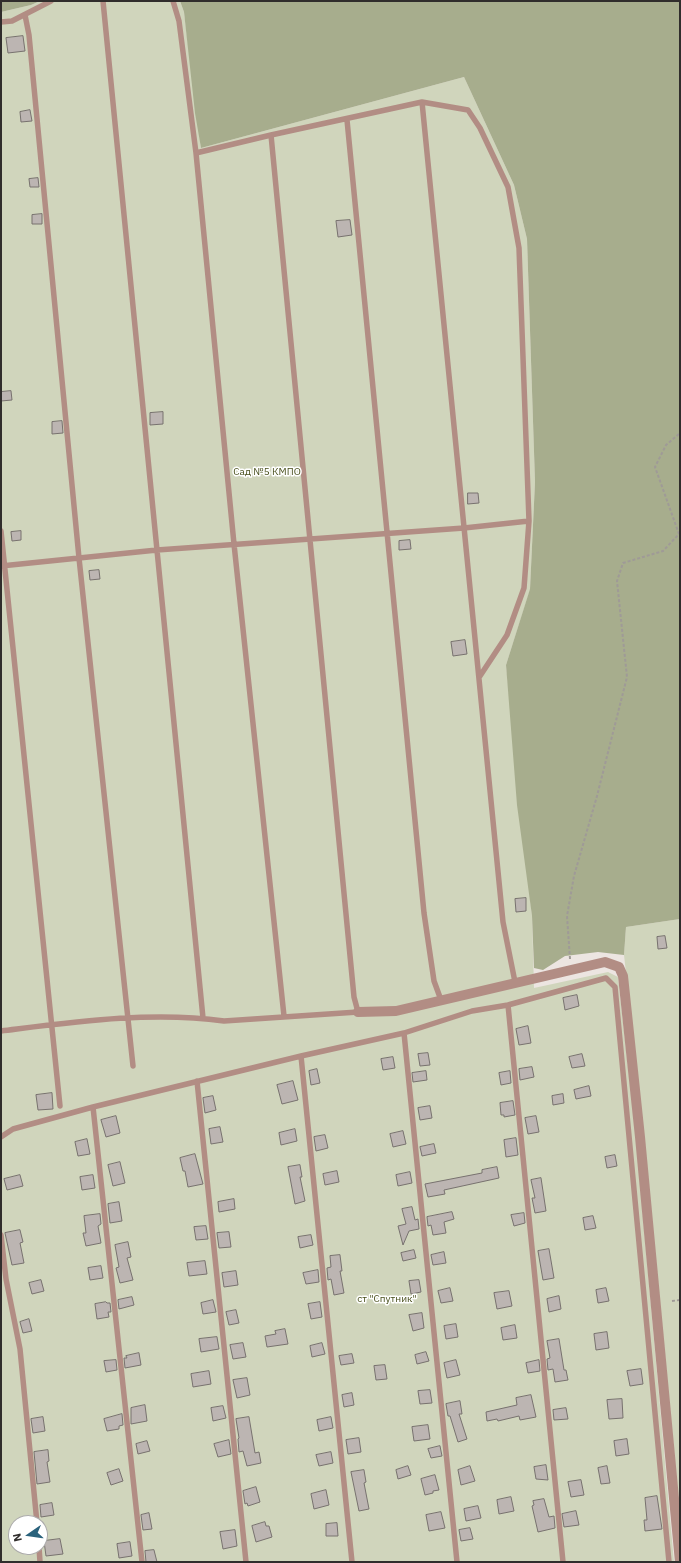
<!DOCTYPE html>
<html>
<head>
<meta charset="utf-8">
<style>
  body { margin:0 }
  #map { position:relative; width:681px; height:1563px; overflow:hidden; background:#ece5e1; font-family:"IBM Plex Sans",sans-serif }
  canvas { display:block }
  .frame { position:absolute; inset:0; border:2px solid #302d2c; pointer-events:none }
  .north { position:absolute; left:8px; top:1515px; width:40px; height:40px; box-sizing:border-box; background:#fff; border:1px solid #acabab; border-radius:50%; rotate:257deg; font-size:11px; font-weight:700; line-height:16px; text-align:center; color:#302d2c }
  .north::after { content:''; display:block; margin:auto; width:14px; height:18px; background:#2a627c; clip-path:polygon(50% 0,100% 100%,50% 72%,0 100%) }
</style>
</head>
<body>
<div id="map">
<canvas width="681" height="1563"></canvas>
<div class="frame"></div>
<div class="north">N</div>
</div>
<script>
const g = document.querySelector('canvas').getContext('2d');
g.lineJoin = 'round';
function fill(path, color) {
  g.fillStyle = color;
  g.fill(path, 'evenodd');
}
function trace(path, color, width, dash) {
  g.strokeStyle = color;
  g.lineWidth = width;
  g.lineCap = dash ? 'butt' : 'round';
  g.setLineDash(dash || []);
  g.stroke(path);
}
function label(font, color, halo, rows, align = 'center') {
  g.font = font + ' "IBM Plex Sans",sans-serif';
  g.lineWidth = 3;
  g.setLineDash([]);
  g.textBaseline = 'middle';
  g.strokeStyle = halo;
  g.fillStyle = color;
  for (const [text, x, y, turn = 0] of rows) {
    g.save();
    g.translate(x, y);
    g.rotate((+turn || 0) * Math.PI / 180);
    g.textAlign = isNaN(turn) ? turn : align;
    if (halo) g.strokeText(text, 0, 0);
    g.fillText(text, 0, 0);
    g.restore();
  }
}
fill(new Path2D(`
  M40 1H180L184 12 201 148 464 77 514 185 527 239 535 482 530 590 506 665 532 916 534 988 608 972 618 977 636 1139 674 1562H1V12L31 5ZM16 1523H40V1547H16Z
  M680 919V1514L644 1134 624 955 626 927Z`), '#d0d5bc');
fill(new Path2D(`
  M1 1H40L31 5 1 12Z
  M180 1H680V919L626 927 624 955 598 952 565 956 543 970 534 968 532 916 517 805 506 665 530 589 535 482 527 239 514 185 464 77 201 148 195 113 184 12Z`), '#a7ad8d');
const building = new Path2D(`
  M23 36 25 51 8 53 6 38Z
  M30 110 32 121 21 122 20 112Z
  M38 178 39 187H30L29 179Z
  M42 214V224H32V215Z
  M350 220 352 235 338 237 336 221Z
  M11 391 12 400 1 401V392Z
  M163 412V424L150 425V413Z
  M62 421 63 433 52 434V422Z
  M468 493H478L479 503 468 504Z
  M21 531V540L12 541 11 532Z
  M410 540 411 549 399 550V541Z
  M99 570 100 579 90 580 89 571Z
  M465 640 467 654 453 656 451 642Z
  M526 898V911L516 912 515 899Z
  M665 936 667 948 658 949 657 937Z
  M577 995 579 1006 565 1010 563 998Z
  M528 1026 531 1043 519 1045 516 1029Z
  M428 1053 430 1065 420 1066 418 1054Z
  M582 1054 585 1066 572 1068 569 1057Z
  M393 1057 395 1068 383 1070 381 1059Z
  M532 1067 534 1077 520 1080 519 1069Z
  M317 1069 320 1083 311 1085 309 1071Z
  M426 1071 427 1080 413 1082 412 1073Z
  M510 1071 511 1083 501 1085 499 1073Z
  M293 1081 298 1100 282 1104 277 1085Z
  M589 1086 591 1096 576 1099 574 1090Z
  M52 1093 53 1109 38 1110 36 1095Z
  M563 1094 564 1103 553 1105 552 1096Z
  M213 1096 216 1110 205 1113 203 1098Z
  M513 1101 515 1115 504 1117V1115H501L500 1103Z
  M430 1106 432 1118 420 1120 418 1108Z
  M116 1116 120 1133 106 1137 101 1120Z
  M536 1116 539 1132 528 1134 525 1118Z
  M220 1127 223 1142 211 1144 209 1129Z
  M295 1129 297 1141 281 1145 279 1133Z
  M403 1131 406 1144 393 1147 390 1134Z
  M325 1135 328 1148 316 1151 314 1137Z
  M516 1138 518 1155 506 1157 504 1140Z
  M87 1139 90 1154 78 1156 75 1142Z
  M434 1144 436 1153 422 1156 420 1147Z
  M195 1154 203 1184 188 1187 185 1171H183L180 1158Z
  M615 1155 617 1166 607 1168 605 1157Z
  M120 1162 125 1183 113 1186 108 1165Z
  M300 1165 302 1177H300L305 1201 295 1204 288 1167Z
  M497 1167 499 1178 444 1190 445 1194 428 1197 425 1184 482 1173V1170Z
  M337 1171 339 1182 325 1185 323 1174Z
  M410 1172 412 1183 398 1186 396 1175Z
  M20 1175 23 1186 7 1190 4 1179Z
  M93 1175 95 1188 82 1190 80 1177Z
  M541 1178 546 1211 535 1213 532 1198H535L531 1180Z
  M234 1199 235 1209 219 1212 218 1202Z
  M119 1202 122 1221 110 1223 108 1204Z
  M412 1207 415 1220 418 1219 419 1229 409 1231 403 1245 398 1226 406 1224 402 1209Z
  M452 1212 454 1219 444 1222 446 1233 433 1235 431 1225 428 1226 427 1217Z
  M524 1213 525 1223 514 1226 511 1215Z
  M100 1214 101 1224 98 1226 101 1243 86 1246 83 1233H86L84 1216Z
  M593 1216 596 1228 585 1230 583 1218Z
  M206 1226 208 1239 196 1240 194 1227Z
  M20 1230 23 1242 20 1243 24 1263 12 1265 5 1233Z
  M229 1232 231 1247 219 1248 217 1233Z
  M311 1235 313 1245 300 1248 298 1237Z
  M128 1242 131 1257 127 1258 133 1280 120 1283 116 1268 119 1267 115 1245Z
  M549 1249 554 1278 543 1280 538 1251Z
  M414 1250 416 1258 403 1261 401 1253Z
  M444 1252 446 1263 433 1265 431 1255Z
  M340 1255 342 1271H340L344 1293 334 1295 331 1279 328 1280 327 1268 331 1267 330 1256Z
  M205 1261 207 1274 189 1276 187 1263Z
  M101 1266 103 1278 90 1280 88 1268Z
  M318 1270 319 1282 306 1284 303 1273Z
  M236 1271 238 1285 224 1287 222 1273Z
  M41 1280 44 1291 32 1294 29 1283Z
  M419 1280 421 1292 411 1294 409 1281Z
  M450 1288 453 1301 441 1303 438 1291Z
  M606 1288 609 1301 598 1303 596 1290Z
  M509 1291 512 1306 497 1309 494 1293Z
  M559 1296 561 1309 549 1312 547 1299Z
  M132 1297 134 1305 119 1309 118 1300Z
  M213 1300 216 1312 203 1314 201 1303Z
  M106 1302 107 1303H110L111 1312H108L109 1317 97 1319 95 1304Z
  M320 1302 322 1317 311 1319 308 1304Z
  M236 1310 239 1323 229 1325 226 1312Z
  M422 1313 424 1328 413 1331 409 1315Z
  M29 1319 32 1331 23 1333 20 1322Z
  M456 1324 458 1337 446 1339 444 1326Z
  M515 1325 517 1338 503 1340 501 1328Z
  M285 1329 288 1344 267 1347 265 1336 276 1334 275 1331Z
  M607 1332 609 1348 596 1350 594 1334Z
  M217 1337 219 1349 201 1352 199 1339Z
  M559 1339 564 1370H566L568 1380 555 1382 553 1369 548 1370 547 1359 550 1358 547 1341Z
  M243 1343 246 1357 233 1359 230 1345Z
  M322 1343 325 1354 312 1357 310 1346Z
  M426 1352 429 1361 417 1364 415 1355Z
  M139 1353 141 1365 125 1368 124 1358H127L126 1356Z
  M352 1354 354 1363 341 1365 339 1356Z
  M116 1360 117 1370 106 1372 104 1361Z
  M456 1360 460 1375 447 1378 444 1363Z
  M539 1360 540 1371 528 1373 526 1363Z
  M385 1365 387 1379 376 1380 374 1366Z
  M641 1369 643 1384 630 1386 627 1371Z
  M209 1371 211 1384 193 1387 191 1374Z
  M247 1378 250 1395 237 1398 233 1380Z
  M430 1390 432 1403 420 1404 418 1391Z
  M352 1393 354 1405 344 1407 342 1395Z
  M531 1395 536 1417 520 1420 519 1416 498 1421 497 1419 487 1421 486 1412 517 1405 516 1398Z
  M622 1399 623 1418 609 1419 607 1400Z
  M460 1401 462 1414H459L467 1439 458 1442 450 1416H448L446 1404Z
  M145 1405 147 1421 131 1424V1408Z
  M223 1406 226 1418 213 1421 211 1408Z
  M566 1408 568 1419 554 1420 553 1410Z
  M122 1414 123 1425 119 1426V1429L107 1431 104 1419Z
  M43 1417 45 1431 33 1433 31 1419Z
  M249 1417 255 1453 259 1452 261 1463 247 1466 243 1451 239 1452 238 1439 239 1438 236 1419Z
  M331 1417 333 1428 319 1431 317 1420Z
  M428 1425 430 1439 414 1441 412 1427Z
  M359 1438 361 1452 348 1454 346 1440Z
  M627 1439 629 1454 616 1456 614 1441Z
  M229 1440 231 1454 218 1457 214 1444Z
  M147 1441 150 1451 138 1454 136 1444Z
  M440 1446 442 1456 431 1458 428 1449Z
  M48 1450 49 1461 47 1462 50 1482 37 1484 34 1452Z
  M331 1452 333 1463 319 1466 316 1455Z
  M546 1465 548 1480 536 1479 534 1467Z
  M408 1466 411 1475 398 1479 396 1470Z
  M470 1466 475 1481 461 1485 458 1470Z
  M607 1466 610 1483 601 1484 598 1468Z
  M119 1469 123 1481 111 1485 107 1473Z
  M364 1470 366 1482 364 1483 369 1509 359 1511 351 1472Z
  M435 1475 439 1490 433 1491V1493L425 1495 421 1479Z
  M581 1480 584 1495 571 1497 568 1482Z
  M256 1487 260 1502 248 1506 247 1503 245 1504 243 1491Z
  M326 1490 329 1505 314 1509 311 1494Z
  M657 1496 662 1529 645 1531 644 1520H647L645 1498Z
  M511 1497 514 1511 499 1514 497 1500Z
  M544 1499 549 1517 554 1516 555 1528 538 1532 532 1506 534 1505 533 1501Z
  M52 1503 54 1515 41 1517 40 1505Z
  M478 1506 481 1518 466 1521 464 1509Z
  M576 1511 579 1525 564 1527 562 1514Z
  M441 1512 445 1528 429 1531 426 1515Z
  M149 1513 152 1529 143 1530 141 1515Z
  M265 1522 266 1526H269L272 1537 256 1542 252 1526Z
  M337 1523 338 1536H326V1524Z
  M470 1528 473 1539 461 1541 459 1530Z
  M235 1530 237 1546 223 1549 220 1532Z
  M60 1539 63 1554 46 1556 44 1541Z
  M130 1542 132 1556 119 1558 117 1544Z
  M154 1550 157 1562H146L145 1551Z`);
fill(building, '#bcb5b2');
trace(building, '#78726f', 1);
trace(new Path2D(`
  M570 959 567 916 574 876 597 796 627 677 617 581 623 563 663 551 679 534 655 467 666 445 680 433
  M672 1301 680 1300`), '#9f9a97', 2, [3, 2]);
trace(new Path2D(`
  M103 1 203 1018
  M173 1 179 21 196 153 234 544 284 1016
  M25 15 29 35 79 558 133 1066
  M1 22 12 21 51 1
  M422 102 503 922 515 982
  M347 120 424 913 434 981 441 1000
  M196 153 271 135 422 102 468 110 480 128 508 187 519 248 529 521 524 588 507 635 480 676
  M1 531 60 1106
  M1 566 157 550 464 528 529 521
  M508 1005 563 1562
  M1 1031C74 1022 150 1011 224 1021L358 1012 354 997 271 135
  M404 1033 457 1562
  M301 1056 352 1562
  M197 1081 246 1562
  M93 1107 142 1562
  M1 1137 13 1129 93 1107 301 1056 404 1033 472 1011 508 1005 606 978 615 987 669 1562
  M1 1235 6 1279 20 1349 37 1523
  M39 1547 40 1562`), '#b28d84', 5.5);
trace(new Path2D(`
  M358 1012 396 1011 605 962 619 967 623 976 640 1137 680 1562`), '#b28d84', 10);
label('10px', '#464d19', '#fff', [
  ["Сад №5 КМПО",267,472],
  ["ст \"Спутник\"",387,1299]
]);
</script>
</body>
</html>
